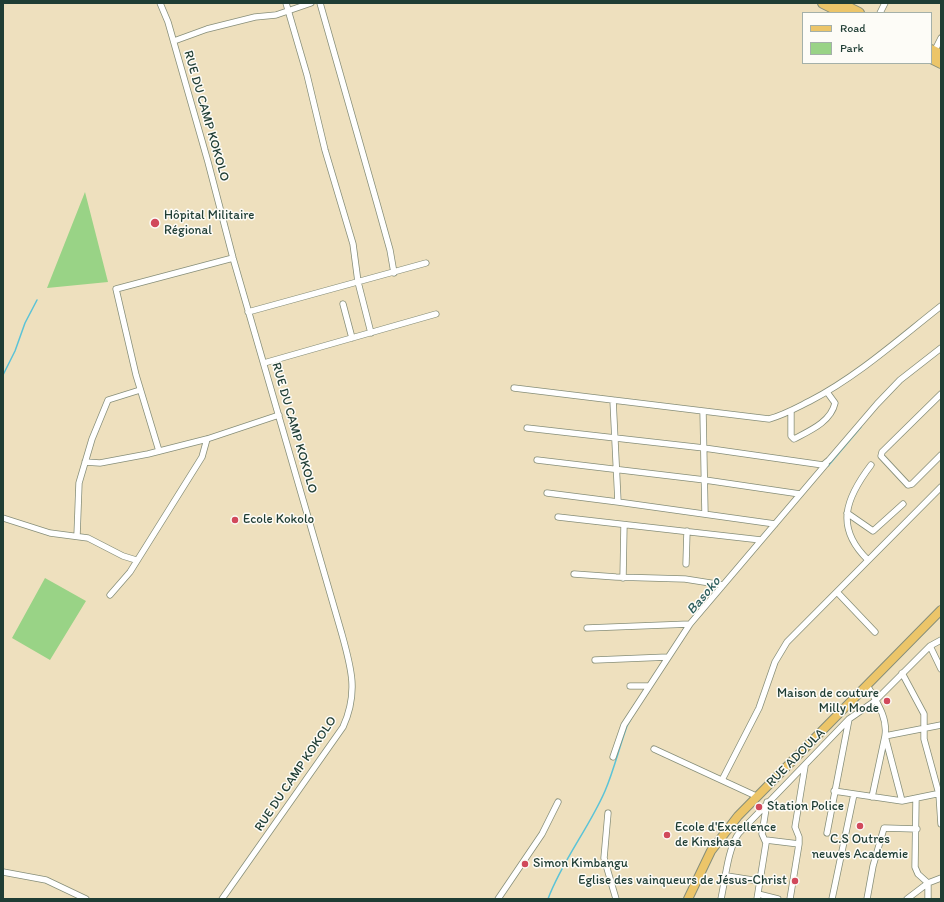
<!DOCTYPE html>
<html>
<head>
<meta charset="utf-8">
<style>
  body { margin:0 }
  #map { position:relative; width:944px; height:902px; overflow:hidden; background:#eee0be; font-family:Itim,sans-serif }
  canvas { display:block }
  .frame { position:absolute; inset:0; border:4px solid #1f3d34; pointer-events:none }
  .legend { position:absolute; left:802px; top:12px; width:130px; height:52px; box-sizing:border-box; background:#fdfcf7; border:1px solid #a4b0a9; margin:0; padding:5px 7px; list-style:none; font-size:12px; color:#1f3d34 }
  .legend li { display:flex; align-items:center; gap:8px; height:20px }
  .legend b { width:20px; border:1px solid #a4b0a9 }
</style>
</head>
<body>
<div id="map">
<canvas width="944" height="902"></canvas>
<div class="frame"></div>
<ul class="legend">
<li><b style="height:5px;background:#ecc569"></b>Road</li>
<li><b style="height:11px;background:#99d386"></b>Park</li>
</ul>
</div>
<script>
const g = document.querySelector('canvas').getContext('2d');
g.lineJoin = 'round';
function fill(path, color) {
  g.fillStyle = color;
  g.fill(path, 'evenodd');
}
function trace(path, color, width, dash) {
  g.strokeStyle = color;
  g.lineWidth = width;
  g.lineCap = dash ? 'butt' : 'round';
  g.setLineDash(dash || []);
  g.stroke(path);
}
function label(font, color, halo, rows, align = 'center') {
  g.font = font + ' Itim,sans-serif';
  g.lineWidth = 3;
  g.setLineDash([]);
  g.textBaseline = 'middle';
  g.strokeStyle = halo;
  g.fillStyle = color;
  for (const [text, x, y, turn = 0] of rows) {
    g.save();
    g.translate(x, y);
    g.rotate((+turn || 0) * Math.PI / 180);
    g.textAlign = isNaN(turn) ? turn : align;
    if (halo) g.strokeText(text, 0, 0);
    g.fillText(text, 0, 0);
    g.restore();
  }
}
fill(new Path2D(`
  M85 192 108 282 47 288Z
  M45 578 86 601 50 660 12 638Z`), '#99d386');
trace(new Path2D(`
  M3 375 15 351 25 323 37 300
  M828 466 861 427
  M548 899C562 861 589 828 605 791 614 770 619 748 627 726L631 719`), '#5bc3d7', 1.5);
const street = new Path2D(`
  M160 3 168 22 208 162 233 258 341 631C351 667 359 692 343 727L222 899
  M286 3 307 75 325 150 353 244 358 282 371 333
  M320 3 378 207 390 250 394 273
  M880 13 885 3
  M174 41 207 29 255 17 276 15 311 3
  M934 52 941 38
  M343 304 352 338
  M248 312 426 263
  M264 363 436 314
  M514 388 769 419C784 415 796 408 810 401 858 376 899 339 941 306
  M941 394 882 452 881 456 908 485 912 484 941 455
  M613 400 618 502 775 524
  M703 411 705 514
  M791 411V436L794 439C809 431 831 422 835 403L827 392
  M527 428 704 448 823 465 829 460 877 404 900 380 941 348
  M159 451 136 375 116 289 233 258
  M537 460 705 480 800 494
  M85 462 100 463 148 454 207 439 279 415
  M547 493 618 502
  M847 513 873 531 903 504
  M558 517 761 540
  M3 518 50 533 88 538 123 556 136 560
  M77 536 79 483 92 439 108 400 140 390
  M868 560C834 527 846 498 871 465
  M686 564 687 531
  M574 574 616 577 685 579 723 585
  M623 578 624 525
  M837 592 875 632
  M110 595 130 572 202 457 207 439
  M587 628 690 624
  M930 646 941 669
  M595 660 668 657
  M902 673 924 714V739L939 794 941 824
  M867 685C876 701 888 717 885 736L902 801
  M630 686H649
  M654 749 756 796
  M613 757 624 725 690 624 826 464
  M722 780 759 708 775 662 787 642 941 487
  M834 791 902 801 941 793
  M872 797 885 736 941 725
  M916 799 915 867 918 874 928 883V899
  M608 813 604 858 616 899
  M827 833 849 719
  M766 840 799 844
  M3 872 46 880 86 899
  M727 876 759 881
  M758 894 778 899
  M498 899 542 834 558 802
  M721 899C725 881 728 847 739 833L849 719 875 701 930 646 941 640
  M757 899 766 843 762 834 767 802
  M790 899 799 844V837L795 827 805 766
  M832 899 854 794
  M867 899 873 866 884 828 917 829
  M907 899 928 883 941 878`);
const primary = new Path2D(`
  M688 899 711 851 738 816 941 610`);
const highway = new Path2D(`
  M823 3 843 13
  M839 3 859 13
  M931 50 941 55
  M931 58 941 63`);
trace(street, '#868e79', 7);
trace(primary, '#868e79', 10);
trace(highway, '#868e79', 12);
trace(street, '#fff', 5.5);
trace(primary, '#ecc569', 8);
trace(highway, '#ecc569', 10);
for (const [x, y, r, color] of [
  [155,223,5,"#d1495b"],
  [235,520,4,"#d1495b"],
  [887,701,4,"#d1495b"],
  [759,807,4,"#d1495b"],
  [860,826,4,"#d1495b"],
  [667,835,4,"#d1495b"],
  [525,864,4,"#d1495b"],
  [795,881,4,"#d1495b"]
]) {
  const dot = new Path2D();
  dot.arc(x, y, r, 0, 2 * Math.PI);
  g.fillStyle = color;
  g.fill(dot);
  trace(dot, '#fdfcf7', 1.5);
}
label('13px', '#1f3d34', '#fdfcf7', [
  ["RUE DU CAMP KOKOLO",206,116,74],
  ["RUE DU CAMP KOKOLO",294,428,74],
  ["RUE ADOULA",796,758,-45],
  ["RUE DU CAMP KOKOLO",296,774,-56]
]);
label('13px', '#1f3d34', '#fdfcf7', [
  ["Hôpital Militaire",164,216],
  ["Régional",164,231],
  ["Ecole Kokolo",243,520],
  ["Maison de couture",879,694,"right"],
  ["Milly Mode",879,709,"right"],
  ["Station Police",767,807],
  ["Ecole d'Excellence",675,828],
  ["de Kinshasa",675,843],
  ["C.S Outres",860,840,"center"],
  ["neuves Academie",860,855,"center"],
  ["Simon Kimbangu",533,864],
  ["Eglise des vainqueurs de Jésus-Christ",787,881,"right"]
], 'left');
label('italic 14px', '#2e5e5d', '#fdfcf7', [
  ["Basoko",704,596,-50]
]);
</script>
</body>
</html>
